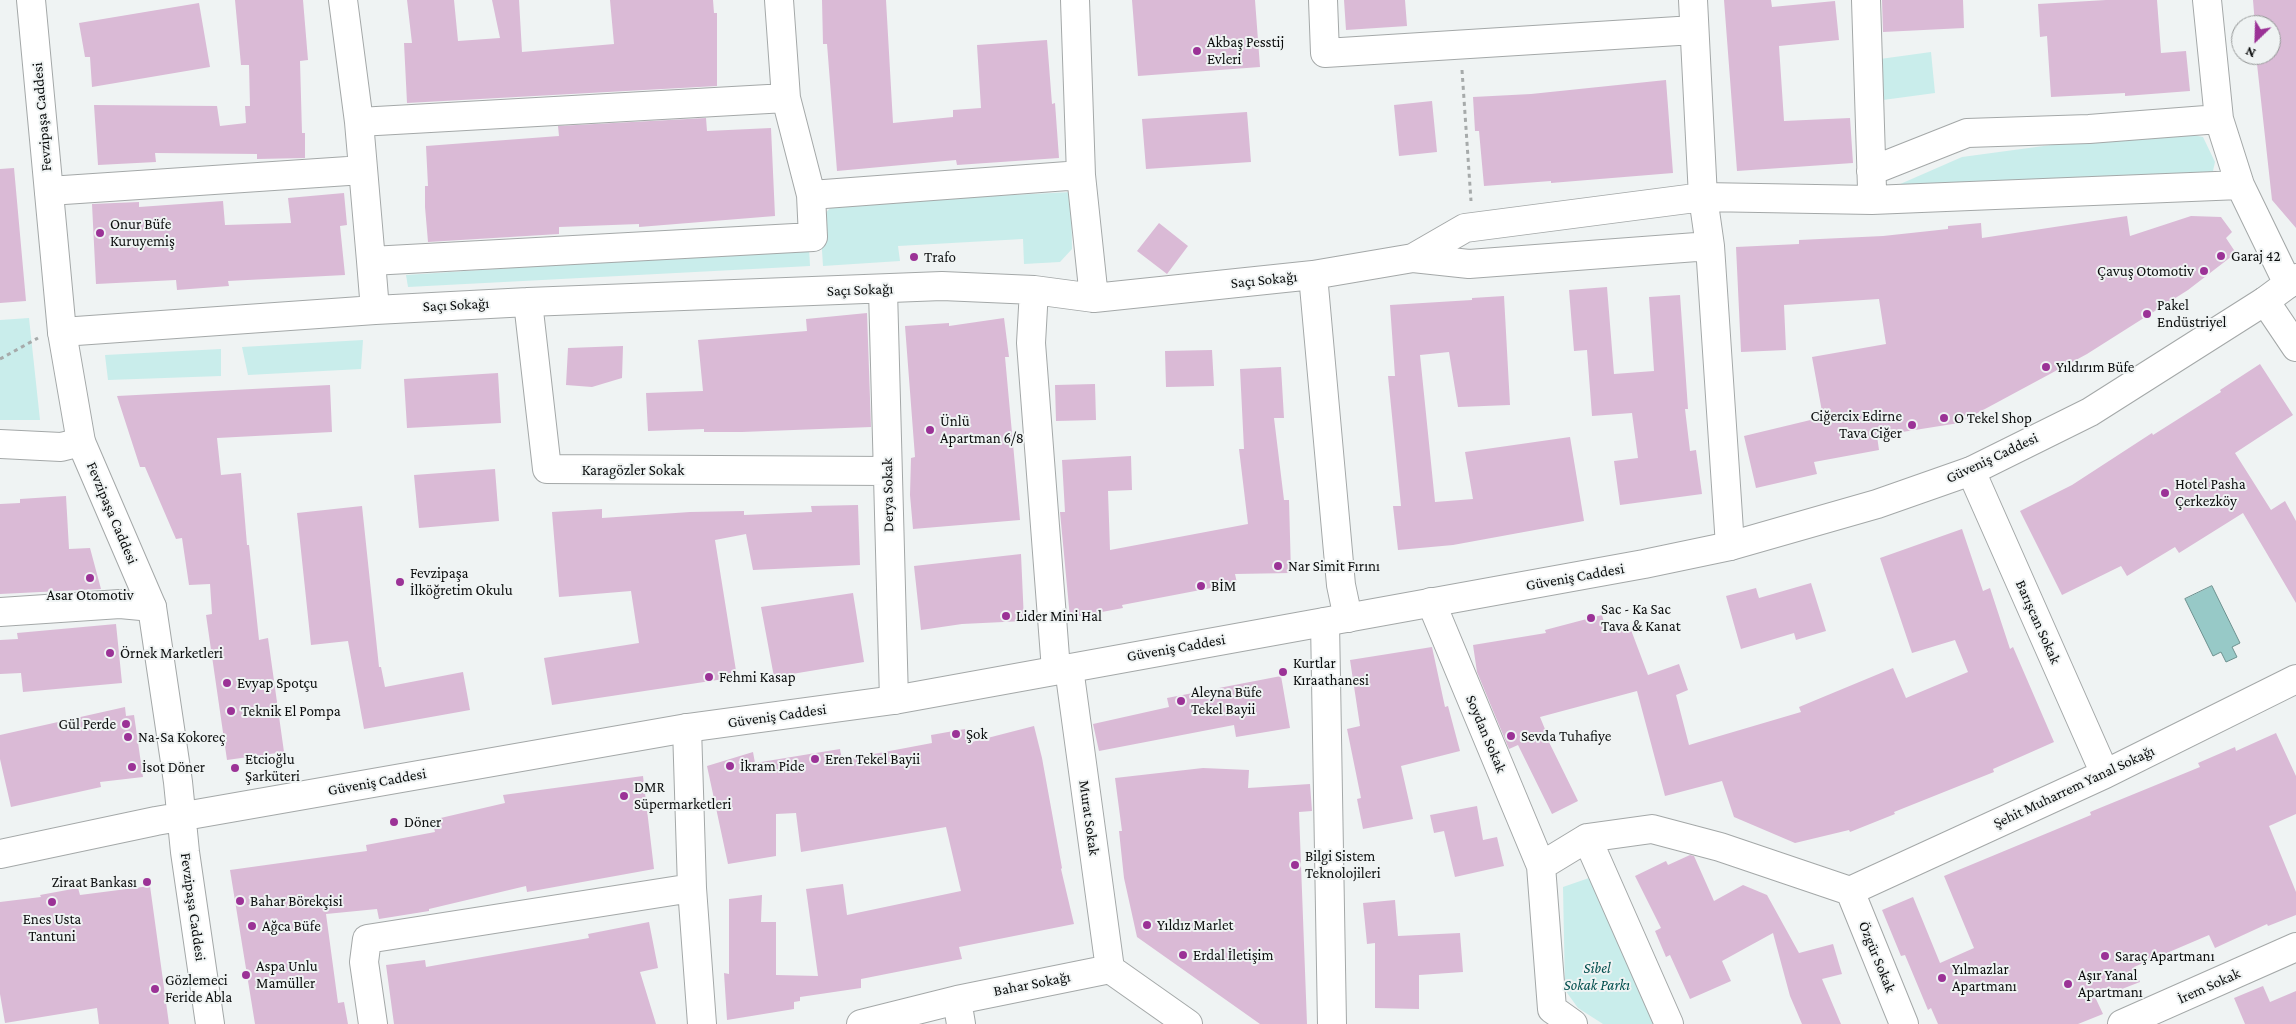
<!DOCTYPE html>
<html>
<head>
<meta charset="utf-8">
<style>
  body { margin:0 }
  #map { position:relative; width:2296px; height:1024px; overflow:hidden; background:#eff3f3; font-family:"Crimson Pro",serif }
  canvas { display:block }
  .north { position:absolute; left:2231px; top:15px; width:50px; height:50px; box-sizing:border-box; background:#eff3f3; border:1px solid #949797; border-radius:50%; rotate:204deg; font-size:14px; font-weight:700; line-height:20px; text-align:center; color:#0b0d0d }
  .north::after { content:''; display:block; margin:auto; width:18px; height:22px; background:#9b3296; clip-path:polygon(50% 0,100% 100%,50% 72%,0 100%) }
</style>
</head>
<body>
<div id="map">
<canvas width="2296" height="1024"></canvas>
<div class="north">N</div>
</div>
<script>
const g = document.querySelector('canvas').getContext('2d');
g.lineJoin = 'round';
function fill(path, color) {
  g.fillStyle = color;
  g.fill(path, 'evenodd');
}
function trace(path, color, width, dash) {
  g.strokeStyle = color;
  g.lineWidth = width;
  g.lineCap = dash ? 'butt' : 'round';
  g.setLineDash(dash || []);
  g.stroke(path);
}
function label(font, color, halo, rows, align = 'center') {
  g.font = font + ' "Crimson Pro",serif';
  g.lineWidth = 4;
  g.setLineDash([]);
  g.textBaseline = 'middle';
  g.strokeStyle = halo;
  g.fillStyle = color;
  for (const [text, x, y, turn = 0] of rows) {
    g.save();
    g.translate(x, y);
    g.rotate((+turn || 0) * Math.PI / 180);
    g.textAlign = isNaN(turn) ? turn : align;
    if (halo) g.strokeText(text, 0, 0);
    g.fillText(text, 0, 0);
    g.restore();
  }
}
fill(new Path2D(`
  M1931 52 1935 93 1883 100 1880 59Z
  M2181 133 2203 137 2215 162 2213 171 2185 178 1898 185 1962 157 2051 145Z
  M1071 192 1072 249 1060 262 1024 264 1023 239 898 246 900 261 823 266 820 219 834 204Z
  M809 248 810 266 408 287 406 275Z
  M29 318 40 420H0V320Z
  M363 340 361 369 248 375 242 347Z
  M221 349V376L108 380 105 355Z
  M1589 878 1655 1024H1603L1578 1008 1565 990 1563 887Z`), '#c9edeb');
const water = new Path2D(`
  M2212 586 2240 643 2232 647 2237 657 2226 662 2221 652 2213 656 2185 599Z`);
fill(water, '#97c9c7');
trace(water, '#6d918f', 1);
fill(new Path2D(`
  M235 0H303L308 60 300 61 302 133H305V158L257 159V154L155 153 156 162 98 165 94 105 217 106 220 126 246 123 245 106H250L249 65H241Z
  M407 0H454L458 41 500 38 492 0H519L522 52 614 44 610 0H713L714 13H717V86L407 103 404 43H412Z
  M822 0H886L893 123 953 117V110L981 108 977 45 1047 40 1052 104 1055 103 1059 158 957 165 956 160 837 171 827 44H823Z
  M1132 0H1255L1260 67 1138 76Z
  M1344 0H1405L1407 26 1346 30Z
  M1724 0H1771L1772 7 1835 1 1839 40 1779 46 1784 121 1850 118 1853 163 1737 171Z
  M1882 0H1963L1964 28 1883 32Z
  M2106 0H2157L2161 53 2186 51 2190 91 2125 96V93L2051 97 2047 36 2040 37 2038 4Z
  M2253 0H2296V228L2272 200 2256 55H2271V25H2255Z
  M199 3 210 67 92 87 90 57H85L79 23Z
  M1666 80 1673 173 1551 183V181L1484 186 1479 131H1475L1473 97 1531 94Z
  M1432 101 1437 152 1399 156 1394 105Z
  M1247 112 1251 162 1146 169 1142 119Z
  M706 118 707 131 771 128 775 216 639 227V224L559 227V234L428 242 425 207V186H428L426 146 559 136 558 126Z
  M14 168 26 301 0 303V169Z
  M344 193 347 225 340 226 345 275 228 281 229 286 177 290 176 280 96 284 92 204 139 202V207L223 201 225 225 291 223 288 198Z
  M2127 216 2130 236 2191 216 2221 217 2232 232 2226 238 2236 253 2188 290 2087 354 1959 423 1877 436 1879 450 1814 462 1817 474 1756 488 1744 436 1823 417 1812 357 1886 344 1879 299 1784 305 1786 350 1741 352 1736 247 1799 244V240L1883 236 1948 229V226L1981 223 1982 238Z
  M1159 223 1188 246 1167 274 1137 251Z
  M1607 287 1614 374 1654 371 1649 297 1680 295 1688 409H1685L1690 451 1696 450 1702 494 1620 505 1614 461 1638 458 1632 413 1592 416 1587 350 1574 351 1569 290Z
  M1504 296 1510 405 1458 407 1449 352 1420 355 1435 502 1473 499 1465 452 1570 437 1584 521 1453 545 1398 550 1393 506H1401L1388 376H1395L1390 305 1472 300V298Z
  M867 313 871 427 742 432H704V429L648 431 646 393 703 391 698 340 807 331 806 319Z
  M1004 318 1009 357H1005L1020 520 913 529 910 495 911 458 915 457 905 326 949 323V326Z
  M623 346 622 378 592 387 566 385 568 348Z
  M1212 350 1214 386 1166 387 1165 351Z
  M2260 364 2293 415 2235 453 2271 510 2285 501 2296 521V603L2243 513 2179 553 2175 547 2127 576 2121 566 2062 595 2020 511 2072 485 2152 433 2153 435 2221 392 2220 390Z
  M1281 367 1284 418H1274L1284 500H1289L1291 573 1235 574 1237 583 1122 605 1123 608 1070 618 1060 512H1065L1062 460 1131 456 1132 490 1108 491 1110 550 1248 524 1239 449H1244L1240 369Z
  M498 373 501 423 407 428 404 379Z
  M1095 384 1096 420 1056 421 1055 385Z
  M330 385 332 432 217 438 221 475 241 473 247 545H249L259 640 268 638 284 752 227 760 206 615 212 614 210 584 189 585 182 538 176 539 145 467H140L117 396Z
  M495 469 499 521 419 528 414 475Z
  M66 496 69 549 90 548 101 589 0 594V504L20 503V499Z
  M858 505 860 565 753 570 746 534 715 540 737 677 552 705 544 658 639 643 631 591 559 597 552 512 602 509V518L690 512 744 511V515L812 512 811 506Z
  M362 506 379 667H381L385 687 463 672 470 710 364 729 348 641 311 645 297 513Z
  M1962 529 1983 591 1990 588 2010 649 2013 647 2054 742 1993 769 1994 772 1894 812 1895 814 1850 832 1849 830 1795 843 1734 817 1722 781 1665 796 1637 691 1540 717 1547 734H1545L1578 801 1552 814 1518 745 1509 749 1477 672 1473 645 1546 633 1545 630 1602 615 1606 629 1628 622 1648 675 1679 664 1688 690 1676 695 1689 745 1801 712 1799 707 1893 668 1906 698 1968 672 1955 640 1912 653 1880 558Z
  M1021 554 1024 621 962 624 921 630 914 566Z
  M1811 583 1826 631 1796 640 1794 633 1741 649 1726 596 1756 588 1759 598Z
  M853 593 864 662 774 677 761 607Z
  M116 624 122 683 23 692 21 673 0 674V640L18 639 17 633Z
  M1432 647 1445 707 1448 706 1460 751 1401 766 1413 819 1363 829 1357 799 1361 798 1347 729 1360 726 1350 660Z
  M1281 676 1290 728 1236 737 1234 725 1099 751 1093 724 1169 707 1167 698Z
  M125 707 126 716 134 715 143 777 100 782 101 787 11 807 0 759V735Z
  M1034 726 1042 758 1062 868 1061 869 1074 924 959 947 962 959 861 979V988L800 997V1001L794 1002V1009L727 1020 724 973 729 974V899L762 895 761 922H776V975L818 976 806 889 843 884 847 915 961 891 946 827 801 852 796 813 776 814V856L728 864 707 766 753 752 755 763 840 749 842 760 932 743 931 735 965 729 968 743Z
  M2276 733 2296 776V814L2269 826 2296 892V915L2268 926 2267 924 2215 948 2209 935 2134 967 2140 982 2096 999 2103 1014 2078 1024H1938L1931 1008 1928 1010 1905 955 1901 956 1882 910 1913 897 1940 963 1974 948 1944 876 2091 815 2090 812 2200 767 2198 763 2235 747 2236 751Z
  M1203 768 1249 770 1248 788 1310 784 1312 811 1299 812 1307 1024H1260L1137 937 1124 878 1119 831H1122L1115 778Z
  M643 776 654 869 527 892 526 886 429 909V911L379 919 377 909 326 914 338 1003 344 1002 348 1024H255L230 870 367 851 366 845 435 832 432 820 505 803 503 795Z
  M1477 806 1483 840 1497 837 1504 866 1455 877 1444 831 1434 833 1430 815Z
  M1690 855 1694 856 1714 901 1743 885 1767 895 1799 953 1833 944 1842 974 1822 979 1841 1024H1802L1790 996 1773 933 1722 961 1731 981 1690 999 1670 955 1666 957 1655 931 1661 928 1635 876 1666 861 1668 865Z
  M150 886 169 1024H99L97 1008 5 1023 0 994V902L41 897 40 895 78 888 80 895Z
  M1395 900 1398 936 1460 933 1463 972 1419 975V1009L1375 1008V943L1367 944 1363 903Z
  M649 922 658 968 640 972 656 1024H394L386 965 425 960 426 967 589 938 588 934Z
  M2263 986 2270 1002 2296 991V1024H2245L2234 998Z`), '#dabad6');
const street = new Path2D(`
  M343 0 359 122 371 261 813 237 811 195 786 98 779 0
  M1075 0 1081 175 1094 298
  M1323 0 1325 53 1694 30
  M1693 0 1703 197 1710 246 1730 546
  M1866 0 1872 189
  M2207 0 2219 119 2240 185 2288 284
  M359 122 786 98
  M1871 171 1967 133 2089 129 2219 119
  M49 191 363 170
  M811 195 1081 175
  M1413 258 1469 264 1710 246
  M371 261 375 310
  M1313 275 1413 258 1465 228 1703 197 1872 200 2240 185
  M883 290 894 700
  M1034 290 1031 343 1056 670
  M2265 301 2296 347
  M528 302 547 469 887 471
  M62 332 375 310 528 302 942 286 1034 290 1094 298 1313 275 1341 585 1348 618
  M0 444 61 447 81 442
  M1971 471 2105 774
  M1431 602 1541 866
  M0 612 120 604 152 607
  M1325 622 1332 1024
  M1069 668 1110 969
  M687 728 692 888 702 1024
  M1587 838 1669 1024
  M1850 891 2105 774 2296 679
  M1850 891 1904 1024
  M957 1000 961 1024
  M373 1024 364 962 367 939 692 888
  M861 1024 957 1000 1110 969 1188 1024
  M1573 1024 1552 1009 1541 866 1587 838 1652 829 1720 847 1850 891
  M2122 1024 2296 947`);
const secondary = new Path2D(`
  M31 0 62 332 81 442 152 607 178 782 185 852 210 1024
  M0 854 156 821 687 728 894 700 1644 564 1730 546 1877 504 1971 471 2090 412 2265 301 2296 278`);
trace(street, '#a4a8a8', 30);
trace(secondary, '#a4a8a8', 30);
trace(new Path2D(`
  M1462 70 1471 201
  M0 359 38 338`), '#a6aaaa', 3, [4, 4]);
trace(street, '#fff', 28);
trace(secondary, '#fff', 28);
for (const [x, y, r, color] of [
  [1197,51,5,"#9b3296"],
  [100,233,5,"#9b3296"],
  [2221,256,5,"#9b3296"],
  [914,257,5,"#9b3296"],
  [2204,271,5,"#9b3296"],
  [2147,314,5,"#9b3296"],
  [2046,367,5,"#9b3296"],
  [1944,418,5,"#9b3296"],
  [1912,425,5,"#9b3296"],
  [930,430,5,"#9b3296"],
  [2165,493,5,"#9b3296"],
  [1278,566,5,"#9b3296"],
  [90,578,5,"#9b3296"],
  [400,582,5,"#9b3296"],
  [1201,586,5,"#9b3296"],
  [1006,616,5,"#9b3296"],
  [1591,618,5,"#9b3296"],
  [110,653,5,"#9b3296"],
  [1283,672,5,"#9b3296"],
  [709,677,5,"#9b3296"],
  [227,683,5,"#9b3296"],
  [1181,701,5,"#9b3296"],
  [231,711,5,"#9b3296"],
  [126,724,5,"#9b3296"],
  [956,734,5,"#9b3296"],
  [1511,736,5,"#9b3296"],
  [128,737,5,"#9b3296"],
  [815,759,5,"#9b3296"],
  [730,766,5,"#9b3296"],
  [132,767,5,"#9b3296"],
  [235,768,5,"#9b3296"],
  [624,796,5,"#9b3296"],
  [394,822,5,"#9b3296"],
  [1295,865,5,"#9b3296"],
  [147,882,5,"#9b3296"],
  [240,901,5,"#9b3296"],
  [52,902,5,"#9b3296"],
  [1147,925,5,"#9b3296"],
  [252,926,5,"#9b3296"],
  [1183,955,5,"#9b3296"],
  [2105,956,5,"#9b3296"],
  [246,975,5,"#9b3296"],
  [1942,978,5,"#9b3296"],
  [2068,984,5,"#9b3296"],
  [155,989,5,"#9b3296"]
]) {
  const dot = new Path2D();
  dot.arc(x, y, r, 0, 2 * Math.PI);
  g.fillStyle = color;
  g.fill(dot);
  trace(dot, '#eff3f3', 2);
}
label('15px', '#0b0d0d', '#eff3f3', [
  ["Akbaş Pesstij",1207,42],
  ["Evleri",1207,59],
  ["Onur Büfe",110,224],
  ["Kuruyemiş",110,241],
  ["Garaj 42",2231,256],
  ["Trafo",924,257],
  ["Çavuş Otomotiv",2194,271,"right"],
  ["Pakel",2157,305],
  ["Endüstriyel",2157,322],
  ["Yıldırım Büfe",2056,367],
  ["Ciğercix Edirne",1902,416,"right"],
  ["Tava Ciğer",1902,433,"right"],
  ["O Tekel Shop",1954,418],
  ["Ünlü",940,421],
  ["Apartman 6/8",940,438],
  ["Hotel Pasha",2175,484],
  ["Çerkezköy",2175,501],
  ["Nar Simit Fırını",1288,566],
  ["Fevzipaşa",410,573],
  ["İlköğretim Okulu",410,590],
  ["BİM",1211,586],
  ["Asar Otomotiv",90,595,"center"],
  ["Sac - Ka Sac",1601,609],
  ["Tava & Kanat",1601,626],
  ["Lider Mini Hal",1016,616],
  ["Örnek Marketleri",120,653],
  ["Kurtlar",1293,663],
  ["Kıraathanesi",1293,680],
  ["Fehmi Kasap",719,677],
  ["Evyap Spotçu",237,683],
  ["Aleyna Büfe",1191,692],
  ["Tekel Bayii",1191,709],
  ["Teknik El Pompa",241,711],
  ["Gül Perde",116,724,"right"],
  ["Şok",966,734],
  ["Sevda Tuhafiye",1521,736],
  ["Na-Sa Kokoreç",138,737],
  ["Etcioğlu",245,759],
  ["Şarküteri",245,776],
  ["Eren Tekel Bayii",825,759],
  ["İkram Pide",740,766],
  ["İsot Döner",142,767],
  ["DMR",634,787],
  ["Süpermarketleri",634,804],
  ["Döner",404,822],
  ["Bilgi Sistem",1305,856],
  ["Teknolojileri",1305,873],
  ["Ziraat Bankası",137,882,"right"],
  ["Bahar Börekçisi",250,901],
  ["Enes Usta",52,919,"center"],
  ["Tantuni",52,936,"center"],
  ["Yıldız Marlet",1157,925],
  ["Ağca Büfe",262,926],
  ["Erdal İletişim",1193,955],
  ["Saraç Apartmanı",2115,956],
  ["Aspa Unlu",256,966],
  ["Mamüller",256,983],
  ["Yılmazlar",1952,969],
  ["Apartmanı",1952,986],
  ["Aşır Yanal",2078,975],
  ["Apartmanı",2078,992],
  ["Gözlemeci",165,980],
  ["Feride Abla",165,997]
], 'left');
label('15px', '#0b0d0d', '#eff3f3', [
  ["Fevzipaşa Caddesi",42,117,-95],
  ["Saçı Sokağı",1264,280,-6],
  ["Saçı Sokağı",860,290,-2],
  ["Saçı Sokağı",456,305,-3],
  ["Güveniş Caddesi",1992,458,-25],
  ["Karagözler Sokak",633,470],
  ["Derya Sokak",888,495,-91],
  ["Fevzipaşa Caddesi",112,513,67],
  ["Güveniş Caddesi",1575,577,-10],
  ["Barışcan Sokak",2038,622,66],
  ["Güveniş Caddesi",1176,648,-10],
  ["Güveniş Caddesi",777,716,-8],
  ["Soydan Sokak",1486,734,67],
  ["Güveniş Caddesi",377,782,-10],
  ["Şehit Muharrem Yanal Sokağı",2074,787,-25],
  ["Murat Sokak",1089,818,82],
  ["Fevzipaşa Caddesi",193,907,82],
  ["Özgür Sokak",1877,957,68],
  ["Bahar Sokağı",1032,984,-11],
  ["İrem Sokak",2209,986,-24]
]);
label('italic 15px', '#014e4d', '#eff3f3', [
  ["Sibel",1597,968],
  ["Sokak Parkı",1597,985]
]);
</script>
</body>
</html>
